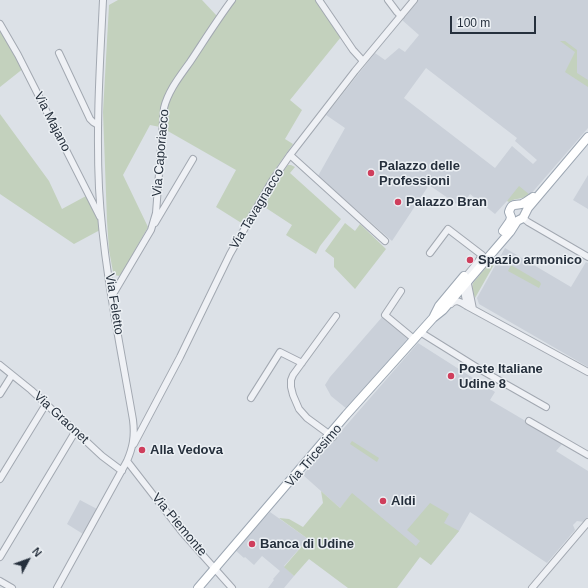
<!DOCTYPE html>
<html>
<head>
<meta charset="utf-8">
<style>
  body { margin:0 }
  #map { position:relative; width:588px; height:588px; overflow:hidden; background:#dce1e7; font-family:Helvetica,sans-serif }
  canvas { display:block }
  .north { position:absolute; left:8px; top:540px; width:40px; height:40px; -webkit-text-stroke:3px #ecf0f4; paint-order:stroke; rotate:49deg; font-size:11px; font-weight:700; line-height:16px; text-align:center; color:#26303d }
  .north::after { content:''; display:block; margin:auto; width:14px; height:18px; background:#26303d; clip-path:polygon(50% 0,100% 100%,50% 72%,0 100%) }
  .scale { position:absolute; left:450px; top:16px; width:86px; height:18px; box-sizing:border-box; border:2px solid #26303d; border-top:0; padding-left:5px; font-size:12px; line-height:14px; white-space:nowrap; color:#26303d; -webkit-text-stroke:3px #ecf0f4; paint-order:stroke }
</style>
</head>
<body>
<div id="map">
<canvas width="588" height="588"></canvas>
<div class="north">N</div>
<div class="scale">100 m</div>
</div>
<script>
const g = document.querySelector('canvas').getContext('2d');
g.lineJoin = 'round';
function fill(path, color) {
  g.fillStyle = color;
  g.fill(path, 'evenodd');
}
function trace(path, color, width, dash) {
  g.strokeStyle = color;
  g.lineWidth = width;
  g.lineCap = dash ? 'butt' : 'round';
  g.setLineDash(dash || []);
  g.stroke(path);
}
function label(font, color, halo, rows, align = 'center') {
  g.font = font + ' Helvetica,sans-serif';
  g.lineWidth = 3;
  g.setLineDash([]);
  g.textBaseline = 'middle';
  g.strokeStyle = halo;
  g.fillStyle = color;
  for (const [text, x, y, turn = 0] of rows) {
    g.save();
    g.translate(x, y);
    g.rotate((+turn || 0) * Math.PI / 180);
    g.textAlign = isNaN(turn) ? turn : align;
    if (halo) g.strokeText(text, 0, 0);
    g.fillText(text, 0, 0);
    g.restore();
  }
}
fill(new Path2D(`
  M418 0H588V128L530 195 507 201 495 214 470 194 461 207 429 185 392 241 318 176 345 128 326 115 375 53 385 60 399 48 405 52 419 35 402 20ZM426 68 517 138 515 141 537 160 533 164 512 146 495 168 404 98Z
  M588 175V209L573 200Z
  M505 248 571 287 586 262 588 263V367L479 304 477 298Z
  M383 316 408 338 347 409 331 396 325 385 330 377Z
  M418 343 495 392 490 400 563 443 556 451 588 471V517L584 522 577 521 573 525 575 530 547 563 470 512 459 531 431 565 349 498 340 508 303 475Z
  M80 500 97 509 83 534 67 524Z
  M270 512 308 539 284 566 294 576 284 588H268L274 580 273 579 280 571 262 556 254 565 245 557 244 558 235 550Z`), '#cad0d9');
fill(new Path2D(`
  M118 0H202L217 16 165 97C160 107 161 117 160 127L150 125 123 175 148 227 122 273 119 276 115 275 113 272 109 250 107 221 103 112 109 5Z
  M235 0H316L341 37 290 100 302 110 285 139 293 144 274 171 243 224 216 207 236 170 166 130V111L169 98Z
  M0 24 24 68 0 87Z
  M560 41H565L577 50V73L588 80V87L565 72 575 52Z
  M0 114 49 181 62 209 86 196 99 222 100 230 74 244 0 194Z
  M288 165H291L295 167 290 173 341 219 320 246 316 254 286 235 292 225 263 206 285 169Z
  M519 186 530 195C523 200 516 197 509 202L507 201Z
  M345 223 355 231 360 224 386 249 355 289 334 267V258L325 251Z
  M495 257 497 258 496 261 475 298 472 288 473 283 493 259Z
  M511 265 540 282 541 284 539 288 508 271Z
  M352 441 379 458 377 462 350 444Z
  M321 491 340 508 352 493 416 546 420 541 407 530 430 503 449 514 444 523 459 531 431 565 420 557 397 588H348L309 559 294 576 284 567 308 539 279 518 289 519 303 527 323 503Z`), '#c3d1bd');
const minor = new Path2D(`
  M319 0 353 50 363 61
  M388 0 397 12 401 16
  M0 24 18 55 100 217
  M59 53 90 119 93 122 98 125
  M290 155 385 241
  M523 218 528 222 588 257
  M155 223 193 159
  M430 253 448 229 482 255 477 263 462 281 467 306
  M469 279 468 284 473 309
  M401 291 385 315 414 339
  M112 296 151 230 156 213 164 108C168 91 180 76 190 62 204 41 217 20 232 0
  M451 304C456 298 462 303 467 306L588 372
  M420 332 481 370 546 407
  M0 365 31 390 102 456 122 471
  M0 394 12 375
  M251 398 280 352 302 363
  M529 421 588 455
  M333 437 307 418 299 409 293 395 291 387V380L293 375 336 316
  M134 444 180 357 230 254 272 181 290 155 355 71 414 0
  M127 461 182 532 232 588
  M0 479 46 404
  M0 557 75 432
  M0 581 12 588
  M57 588 127 461C133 447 135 436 133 420 120 344 103 265 99 188 96 125 100 63 103 0
  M532 588 588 522`);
const major = new Path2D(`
  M503 231 510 221 511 217 509 212C512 202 515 206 522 204 526 202 530 199 533 197
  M434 316 439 306 464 276
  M198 588 346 415 433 318 443 310 510 232 517 221 523 218 528 208 588 137`);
trace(minor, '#a2a8b1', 8);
trace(major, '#9ca6b2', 10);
trace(minor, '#eff1f5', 6);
trace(major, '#fff', 8);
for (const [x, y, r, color] of [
  [371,173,4,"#cf3e5c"],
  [398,202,4,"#cf3e5c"],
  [470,260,4,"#cf3e5c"],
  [451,376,4,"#cf3e5c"],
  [142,450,4,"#cf3e5c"],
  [383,501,4,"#cf3e5c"],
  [252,544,4,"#cf3e5c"]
]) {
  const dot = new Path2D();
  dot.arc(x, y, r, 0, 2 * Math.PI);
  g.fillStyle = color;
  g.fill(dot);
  trace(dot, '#ecf0f4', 1.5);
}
label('13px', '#26303d', '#ecf0f4', [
  ["Via Majano",52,122,63],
  ["Via Caporiacco",161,153,-85],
  ["Via Tavagnacco",257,209,-59],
  ["Via Feletto",114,304,81],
  ["Via Graonet",61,418,43],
  ["Via Tricesimo",314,456,-49],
  ["Via Piemonte",179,525,50]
]);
label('bold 13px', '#26303d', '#ecf0f4', [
  ["Palazzo delle",379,166],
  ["Professioni",379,181],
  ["Palazzo Bran",406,202],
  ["Spazio armonico",478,260],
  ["Poste Italiane",459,369],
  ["Udine 8",459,384],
  ["Alla Vedova",150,450],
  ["Aldi",391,501],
  ["Banca di Udine",260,544]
], 'left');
</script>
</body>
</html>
